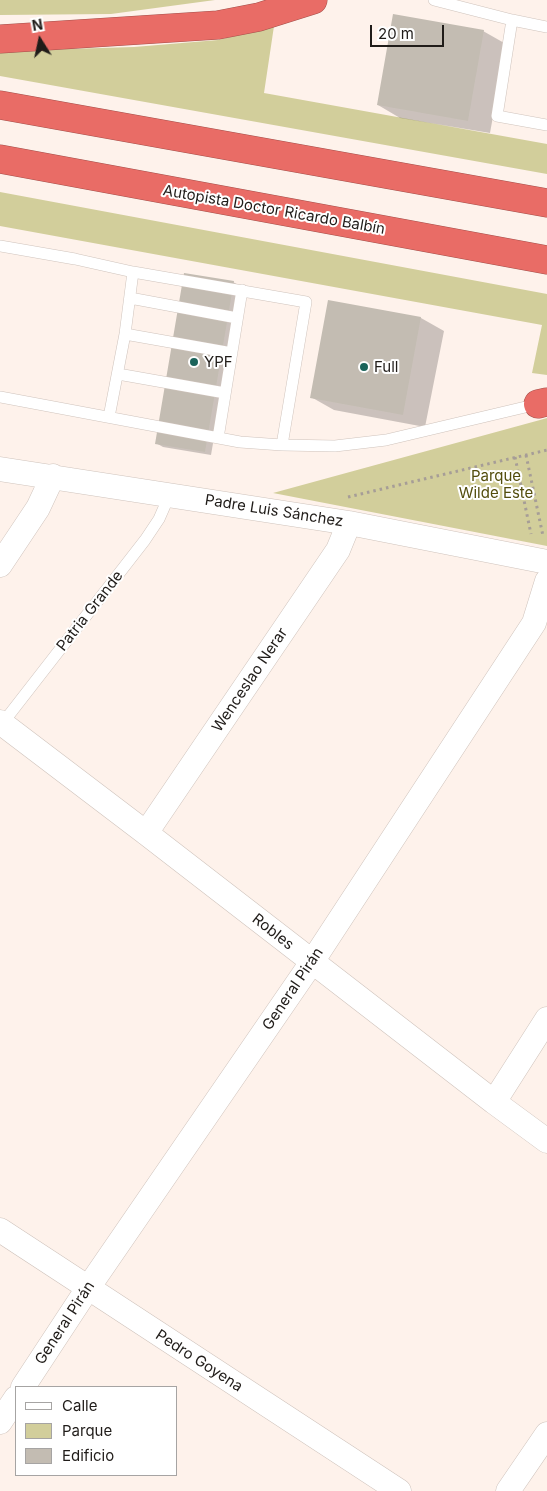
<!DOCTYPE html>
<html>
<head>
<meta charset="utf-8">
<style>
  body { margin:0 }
  #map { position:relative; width:547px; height:1491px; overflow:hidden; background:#fef2eb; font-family:Inter,sans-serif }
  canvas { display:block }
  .legend { position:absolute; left:15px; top:1386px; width:162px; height:90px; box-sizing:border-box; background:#fff; border:1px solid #a6a4a3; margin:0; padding:6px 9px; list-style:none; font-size:15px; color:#201c19 }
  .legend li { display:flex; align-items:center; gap:10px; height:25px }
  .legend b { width:25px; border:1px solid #a6a4a3 }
  .north { position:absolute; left:15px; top:15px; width:50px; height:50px; -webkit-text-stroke:4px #fff; paint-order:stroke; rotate:350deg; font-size:14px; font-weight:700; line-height:20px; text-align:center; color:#201c19 }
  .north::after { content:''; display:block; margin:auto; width:18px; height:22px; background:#201c19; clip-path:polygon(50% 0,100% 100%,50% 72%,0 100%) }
  .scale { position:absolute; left:370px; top:25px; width:74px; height:22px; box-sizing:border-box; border:2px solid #201c19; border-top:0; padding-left:6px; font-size:15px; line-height:18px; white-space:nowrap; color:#201c19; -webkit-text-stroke:4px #fff; paint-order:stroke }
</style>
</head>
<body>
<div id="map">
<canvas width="547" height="1491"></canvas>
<ul class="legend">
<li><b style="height:6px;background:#fff"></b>Calle</li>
<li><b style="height:14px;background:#d2ce9b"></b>Parque</li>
<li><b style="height:14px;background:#c3bcb2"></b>Edificio</li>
</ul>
<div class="north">N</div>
<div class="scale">20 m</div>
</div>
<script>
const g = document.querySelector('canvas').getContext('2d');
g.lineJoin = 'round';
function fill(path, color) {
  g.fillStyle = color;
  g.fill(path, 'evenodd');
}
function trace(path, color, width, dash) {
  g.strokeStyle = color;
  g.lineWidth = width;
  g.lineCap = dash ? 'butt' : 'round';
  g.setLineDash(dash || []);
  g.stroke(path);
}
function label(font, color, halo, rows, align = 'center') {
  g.font = font + ' Inter,sans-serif';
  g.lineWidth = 4;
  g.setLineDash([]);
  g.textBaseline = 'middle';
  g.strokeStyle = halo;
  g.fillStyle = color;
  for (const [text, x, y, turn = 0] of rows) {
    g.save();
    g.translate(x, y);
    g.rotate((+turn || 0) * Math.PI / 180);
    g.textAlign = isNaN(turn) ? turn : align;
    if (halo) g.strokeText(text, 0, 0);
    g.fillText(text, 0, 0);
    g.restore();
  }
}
fill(new Path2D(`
  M0 0H215L111 14 0 15Z
  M274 26 264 93 547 144V174L0 76V51L134 47 218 40Z
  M0 192 547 294V375L532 373 542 325 0 226Z
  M547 418V546L273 493 540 420Z`), '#d2ce9b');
fill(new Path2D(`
  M483 31 506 44 490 133 400 118 378 105Z
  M233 282 240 286 211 455 163 447 156 443Z
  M329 301 421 318 444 331 425 427 334 410 311 397Z`), '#0003');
fill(new Path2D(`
  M393 14 484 30 468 121 377 105Z
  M184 273 234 281 205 452 155 444Z
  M328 300 421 317 403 415 310 398Z`), '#c3bcb2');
const service = new Path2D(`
  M434 0 512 20 547 27
  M512 20 497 116 547 125
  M0 246 75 259 133 272 306 302 282 445
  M130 298 237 318
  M125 334 232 353
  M118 374 225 393
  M0 397 240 442 282 445 335 446 386 440 538 404
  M109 417 125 334 133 272
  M218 438 242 290
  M2 724 145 540 159 519 170 494`);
const minor = new Path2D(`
  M0 469 349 523 547 562
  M0 565 38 508 53 476
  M0 722 146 833 494 1102 547 1141
  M146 833 338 550 349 523
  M494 1102 547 1019
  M0 1230 399 1491
  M23 1387 88 1288 312 962 534 623 547 581
  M0 1422 16 1398
  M508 1491 547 1434`);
const motorway = new Path2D(`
  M0 39 218 25 259 17 313 0
  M0 105 547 203
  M0 159 547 260
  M538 404 547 402`);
trace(service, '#cfc3bc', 12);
trace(minor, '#cfc3bc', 25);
trace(motorway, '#a3504b', 29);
trace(new Path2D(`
  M526 455 543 536
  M515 457 531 534
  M348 497 547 450`), '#a69d97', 3, [2.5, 4]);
trace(service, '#fff', 11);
trace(minor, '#fff', 24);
trace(motorway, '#e96c66', 28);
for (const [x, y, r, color] of [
  [194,362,5,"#1a635a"],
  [364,367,5,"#1a635a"]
]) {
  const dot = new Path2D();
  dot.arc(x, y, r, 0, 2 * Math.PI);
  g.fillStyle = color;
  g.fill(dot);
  trace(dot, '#fff', 2);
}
label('15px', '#201c19', '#fff', [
  ["Autopista Doctor Ricardo Balbín",274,210,10],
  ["Padre Luis Sánchez",274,511,9],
  ["Patria Grande",90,611,-52],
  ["Wenceslao Nerar",250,680,-56],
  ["Robles",273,932,38],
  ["General Pirán",293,989,-56],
  ["General Pirán",65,1323,-57],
  ["Pedro Goyena",199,1361,33]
]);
label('15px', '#201c19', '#fff', [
  ["YPF",204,362],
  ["Full",374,367]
], 'left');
label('15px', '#534d0c', '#fff', [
  ["Parque",496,476],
  ["Wilde Este",496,493]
]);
</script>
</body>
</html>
